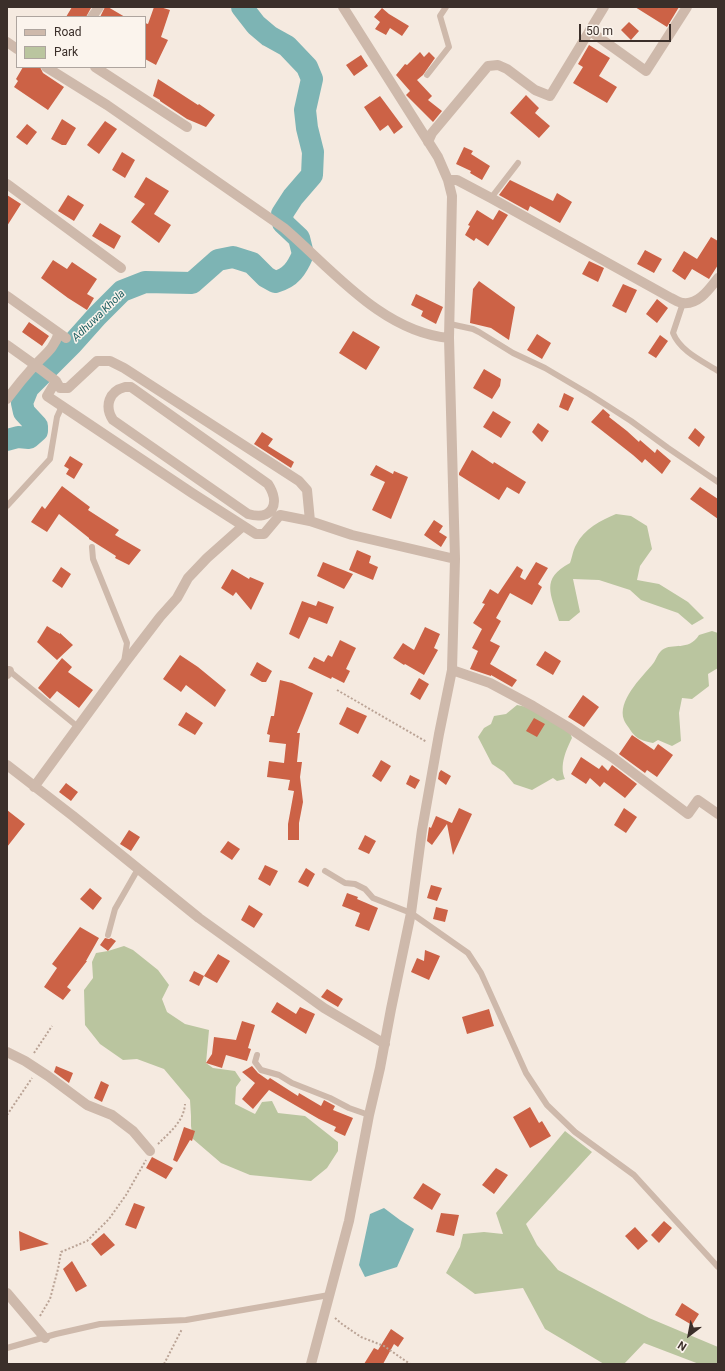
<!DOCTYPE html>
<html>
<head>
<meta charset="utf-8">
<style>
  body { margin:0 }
  #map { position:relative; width:725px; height:1371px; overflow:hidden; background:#f5eae0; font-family:Roboto,sans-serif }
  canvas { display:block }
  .frame { position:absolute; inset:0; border:8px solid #3b2f2a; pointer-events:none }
  .legend { position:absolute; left:16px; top:16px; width:130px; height:52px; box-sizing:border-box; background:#fbf4ed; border:1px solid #aea59f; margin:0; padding:5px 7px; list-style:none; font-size:12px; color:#3b2f2a }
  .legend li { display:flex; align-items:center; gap:8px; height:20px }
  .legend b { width:20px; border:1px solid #aea59f }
  .north { position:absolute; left:669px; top:1315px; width:40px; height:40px; -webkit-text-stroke:3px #fbf4ed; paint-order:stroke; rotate:212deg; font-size:11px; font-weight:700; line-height:16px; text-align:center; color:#3b2f2a }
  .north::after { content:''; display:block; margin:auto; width:14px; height:18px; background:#3b2f2a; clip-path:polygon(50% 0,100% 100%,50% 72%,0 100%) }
  .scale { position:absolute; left:579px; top:24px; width:92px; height:18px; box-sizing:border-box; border:2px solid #3b2f2a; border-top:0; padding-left:5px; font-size:12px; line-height:14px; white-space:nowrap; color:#3b2f2a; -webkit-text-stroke:3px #fbf4ed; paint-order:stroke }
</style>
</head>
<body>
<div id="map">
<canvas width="725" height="1371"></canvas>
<div class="frame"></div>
<ul class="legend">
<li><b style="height:5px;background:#ceb9ab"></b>Road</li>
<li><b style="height:11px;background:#bac59f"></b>Park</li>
</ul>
<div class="north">N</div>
<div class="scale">50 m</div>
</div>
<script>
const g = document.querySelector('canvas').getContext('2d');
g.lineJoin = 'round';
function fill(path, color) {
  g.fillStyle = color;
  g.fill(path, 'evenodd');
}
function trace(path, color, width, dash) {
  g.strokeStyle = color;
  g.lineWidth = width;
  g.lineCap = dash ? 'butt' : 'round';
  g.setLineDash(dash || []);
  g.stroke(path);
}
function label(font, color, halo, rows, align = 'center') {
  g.font = font + ' Roboto,sans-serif';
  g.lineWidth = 3;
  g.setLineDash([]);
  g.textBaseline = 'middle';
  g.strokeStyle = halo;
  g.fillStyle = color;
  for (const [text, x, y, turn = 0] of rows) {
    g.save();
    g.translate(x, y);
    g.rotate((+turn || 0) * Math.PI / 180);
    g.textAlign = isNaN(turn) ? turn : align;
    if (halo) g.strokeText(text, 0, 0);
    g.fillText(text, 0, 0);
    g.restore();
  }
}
fill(new Path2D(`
  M616 514 631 516 647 526 652 549 640 566 637 580 659 584 688 602 704 618 692 625 678 613 641 600 630 590 599 580 573 579 580 612 569 621H559C551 594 540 579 570 563 572 558 573 550 576 545 584 529 601 520 616 514Z
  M712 631 718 633V668L708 674 709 686 692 699 682 698 679 713 681 741 672 746 658 740 653 743C640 740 636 739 629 728 627 725 625 723 624 720 617 701 641 678 652 665 656 661 657 654 662 650 673 642 688 652 699 635Z
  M517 705 527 707 568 727 572 738C566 750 559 766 565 779L557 781 553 778 532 790 514 784 504 772 492 764 478 737 484 728 491 724 494 716 506 714Z
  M124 946 133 950 158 970 169 985 162 999 167 1012 185 1024 209 1030 206 1063 213 1068 235 1071 241 1080 236 1087 235 1104 255 1114 262 1102 272 1101 278 1113 305 1116 338 1142V1151L327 1168 311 1181 250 1175 221 1163 193 1139 191 1126V1116L190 1100 164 1069 137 1059 123 1060 100 1044 85 1025 84 990 93 978 92 962 96 953 108 951Z
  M565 1131 592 1152 526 1224 537 1245 558 1270 649 1318 718 1347V1364H699L644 1343 624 1364H604L545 1329 523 1288 475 1294 446 1273 460 1247 463 1234 484 1232 503 1234 496 1213Z`), '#bac59f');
fill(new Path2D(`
  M384 1208 400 1220 414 1229 397 1267 365 1277 359 1265 370 1214Z`), '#7db4b4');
trace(new Path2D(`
  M7 440 18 437 29 438 37 431V426L24 412 22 403 28 388 72 344 97 316 122 291 145 282 192 283 218 260 233 257 252 263 266 277 275 282C291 278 297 268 303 254L299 238 283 223 282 214 293 197 312 175 313 152 307 128 305 110 312 79 307 67 287 46 269 36 256 25 242 7`), '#7db4b4', 22);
fill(new Path2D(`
  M72 7H90L91 8 86 17H66Z
  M105 7H108L125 17H100Z
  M154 7H160L170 10 161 37 168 40 156 65 145 59V23L148 24Z
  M635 7H679L667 27Z
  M382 8 389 14 409 26 402 36 390 28 386 35 375 29 380 22 374 17Z
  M629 22 639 31 631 40 621 30Z
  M589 45 610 58 599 76 617 87 607 103 573 83 583 67 578 64Z
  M420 52 424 57 429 52 435 58 423 75 417 80 432 96 428 100 442 111 433 122 406 95 410 91 396 75 405 64 407 65Z
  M361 55 368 66 354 76 346 65Z
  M23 67H40L43 73 64 87 48 110 14 87 18 81 16 79Z
  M158 79 198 105 199 104 215 115 206 127 187 119 160 101V100L153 96Z
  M526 95 539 108 535 113 550 126 539 138 510 113Z
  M380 96 403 127 394 134 388 125 380 131 364 107Z
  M62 119 76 128 66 145H62L51 139Z
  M105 121 117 129 99 154 87 145Z
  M27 124 37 132 27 145 16 137Z
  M464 147 473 151 471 154 490 166 482 180 470 173 471 171 456 164Z
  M122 152 135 160 125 178 112 170Z
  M146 177 169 191 154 214 171 225 159 243 131 222 145 204 134 197Z
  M510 180 553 201 557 193 572 202 560 223 530 206 528 211 499 195Z
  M7 195 21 204 7 226Z
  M68 195 84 205 74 221 58 211Z
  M477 210 493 220 499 210 508 215 488 246 476 238 474 241 465 235 470 226 468 225Z
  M100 223 121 236 114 249 92 236Z
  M711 237 718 241V265L709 279 692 269 685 280 672 271 684 251 697 259Z
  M645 250 662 259 654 273 637 264Z
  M53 260 67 269 72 262 97 279 87 294 94 298 87 310 68 298 41 278Z
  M589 261 604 268 598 282 582 274Z
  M479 281 515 307 509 340 491 328 470 323 473 289Z
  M623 284 637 290 626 313 612 306Z
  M416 294 443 307 436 324 421 316 423 311 411 305Z
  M657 299 668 308 657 323 646 314Z
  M29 322 49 336 42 346 22 332Z
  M353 331 380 347 366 370 339 353Z
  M537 334 551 343 542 359 527 350Z
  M660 335 668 341 656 358 648 353Z
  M484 369 501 379 500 386 492 399 473 388Z
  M564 393 574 398 568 411 559 407Z
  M603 409 610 415 609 417 627 431 639 442 640 440 655 453 657 449 671 461 662 474 645 459 642 463 633 455 591 422Z
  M493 411 511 422 501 438 483 427Z
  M538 423 549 431 542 442 532 432Z
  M695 428 705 437 699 447 688 438Z
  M262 432 273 439 268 446 294 462 291 468 254 444Z
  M472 450 493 464 494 462 526 482 519 494 507 487 499 500 459 475V473Z
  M70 456 83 464 74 479 66 474 69 469 64 466Z
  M376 465 393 474 394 471 408 477 391 519 372 510 385 482 370 475Z
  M62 486 90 507 88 510 119 530 115 535 141 550 129 565 115 558 116 556 89 539V538L59 514 47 532 31 522 42 506 45 509Z
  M700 487 718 499V519L690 499Z
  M434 520 443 526 439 532 447 537 441 547 424 535Z
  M357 550 371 556 369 563 378 567 373 580 349 570Z
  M323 562 353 574 344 589 317 576Z
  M536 562 548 568 538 584 542 587 532 605 510 593 496 618 501 621 490 641 500 646 490 664 517 680 512 687 491 675V676L470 669 478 651 472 648 482 629 473 623 485 604 482 603 490 589 498 594 517 566 523 570 520 577 525 580Z
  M61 567 71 574 62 588 52 581Z
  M232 569 249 579 250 577 264 583 251 610 236 592 233 596 221 588Z
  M302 601 316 606 318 601 334 607 327 624 309 617 299 639 289 634Z
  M47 626 60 634V633L73 645 57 660 37 642Z
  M425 627 440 634 434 648 438 650 424 675 405 664 404 665 393 658 403 643 414 650Z
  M340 640 356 648 346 669 350 671 344 683 332 677 331 679 308 668 314 657 324 662 328 655 332 657Z
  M545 651 561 661 553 675 536 665Z
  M180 655 198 667 226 690 215 707 186 685 181 692 163 679Z
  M62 658 72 667 68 672 93 690 79 708 57 691 50 699 38 688Z
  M257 662 272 671 266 682H262L250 675Z
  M419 678 429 684 420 700 410 694Z
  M280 680 292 683 313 693 297 733H300L297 762H302L300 777 303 802 299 823V840H288V824L294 791 288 790 290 780 267 777 269 761 284 763 286 744 269 742 270 735 267 734 271 716H274Z
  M583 695 599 707 584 727 568 717Z
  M347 707 367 716 358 734 339 724Z
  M186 712 203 723 195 735 178 725Z
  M534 718 545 724 537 737 526 731Z
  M632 735 654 750 658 744 673 755 657 777 647 770 645 773 619 754Z
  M581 757 599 769 602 765 608 771 612 765 637 784 625 798 604 782 600 787 590 778 586 784 571 774Z
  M381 760 391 766 381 782 372 776Z
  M441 770 451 776 446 785 438 779 439 773Z
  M410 775 420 780 415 789 406 784Z
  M66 783 78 792 71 801 59 792Z
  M459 808 472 814 453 855 447 824 432 845 427 841 429 827 431 828 436 816 452 823Z
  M624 808 637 817 626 833 614 825Z
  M7 810 25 824 7 847Z
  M129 830 140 837 131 851 120 844Z
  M365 835 376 841 369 854 358 849Z
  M228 841 240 849 232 860 220 852Z
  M265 865 278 871 270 886 258 879Z
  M306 868 315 874 308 887 298 882Z
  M431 885 442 888 437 901 427 898Z
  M90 888 102 898 93 910 80 899Z
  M347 893 358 897 357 899 378 908 369 931 355 926 360 913 342 906Z
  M249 905 263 914 254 928 241 920Z
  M436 907 448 910 445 922 433 919Z
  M80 927 99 938 86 961H87L67 987 71 990 63 1000 44 987 57 968 52 964Z
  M105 938 109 939 111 938 116 941 108 951 100 945Z
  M425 950 440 956 429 980 411 972 417 958 424 961Z
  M218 954 230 961 217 983 204 976Z
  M194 971 204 976 199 986 189 981Z
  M327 989 343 999 338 1007 321 997Z
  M277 1002 296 1014 300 1007 315 1014 306 1034 271 1012Z
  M489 1009 494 1026 467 1034 462 1017Z
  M242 1021 255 1025 248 1048 251 1049 247 1061 226 1055 222 1068 206 1063 212 1054 214 1037 236 1040Z
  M56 1066 73 1073 69 1083 54 1072Z
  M252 1066 258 1073 268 1080 270 1078 298 1096 299 1093 321 1106 324 1100 335 1106 333 1110 353 1118 345 1136 334 1131 336 1127 319 1119 269 1090 253 1109 242 1099 255 1083 242 1072Z
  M101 1081 109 1085 102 1102 94 1098Z
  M530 1107 539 1123 542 1121 551 1136 530 1148 513 1117Z
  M184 1127 195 1131 192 1141 190 1140 177 1162 173 1160Z
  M152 1157 173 1168 166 1179 146 1168Z
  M496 1168 508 1175 494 1194 482 1185Z
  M423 1183 441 1194 432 1210 413 1198Z
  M134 1203 145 1207 136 1229 125 1225Z
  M441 1213 459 1215 454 1236 436 1232Z
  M664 1221 672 1228 659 1243 651 1235Z
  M635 1227 648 1241 638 1250 625 1236Z
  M19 1231 49 1244 20 1251Z
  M104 1233 115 1245 101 1256 91 1244Z
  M72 1261 87 1286 76 1292 63 1269Z
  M682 1303 699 1314 692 1325 675 1315Z
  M391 1329 404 1338 398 1347 394 1344 383 1364H364L374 1348 378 1350Z`), '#cc6246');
trace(new Path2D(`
  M337 690 427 742
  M34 1053 52 1026
  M7 1115 32 1078
  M158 1144C170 1132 184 1121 185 1104
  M40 1316 50 1299 58 1269 61 1252 87 1241 109 1219 126 1195 146 1160
  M335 1318 342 1324 361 1337 384 1346 410 1364
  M164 1364 182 1329`), '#baa395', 2, [2, 2]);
trace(new Path2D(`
  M427 75 449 47 440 16 446 7
  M491 198 518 163
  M683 303 673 333C680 351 702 361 718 371
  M450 324 473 329 479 332 513 353 545 368 589 394 631 421 668 448 718 482
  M7 506 50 459 57 417 62 406
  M92 547 93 559 127 643 124 662
  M7 669 78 727
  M325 871 345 883 355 884 365 889 373 898 411 913 468 953 481 973 526 1073 547 1105 575 1132 634 1175 718 1267
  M108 935 115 909 138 869
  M257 1055 255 1062 261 1070 279 1075 292 1083 330 1098 349 1108 369 1115
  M7 1348 56 1334 100 1324 186 1320 329 1295`), '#ceb9ab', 6);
trace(new Path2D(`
  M92 17 99 7
  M590 31 646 71 687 7
  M7 42 17 49
  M46 67 107 105 284 228C332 269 382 332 449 338
  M95 67 187 127
  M428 142 432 133 488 66 498 65 507 69 535 90 550 96 604 7
  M448 180H457L491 198 671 298C675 300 680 303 683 303 699 305 710 288 718 278
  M7 184 121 268
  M7 296 66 338
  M7 345 35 365 56 381 47 396 192 493 256 534H264L280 515 310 521 352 535 455 559
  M56 381 60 388H68L97 361H110L124 368 299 481 307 490 310 521
  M125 387H131L268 484C281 504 272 521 248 514L113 420C104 406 109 391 125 387Z
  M7 399C16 387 25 376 35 365 46 353 53 350 59 333
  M452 670 490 683 533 706 568 727 612 757 688 814 698 800 718 814
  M7 674 9 671
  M7 765 73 816 199 918 324 1008 385 1044
  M34 787 124 664 160 617 177 598 188 578 207 558 243 526
  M7 1052 25 1061 48 1076 87 1105 112 1115 133 1131 150 1151
  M7 1293 45 1338
  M311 1364 349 1221 369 1115 380 1068 391 1009 411 913 422 830 439 734 452 670 455 559 449 338 452 196 448 180 438 157 343 7`), '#ceb9ab', 10);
label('italic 11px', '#1d5e60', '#fbf4ed', [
  ["Adhuwa Khola",99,316,-44]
]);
</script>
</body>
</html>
